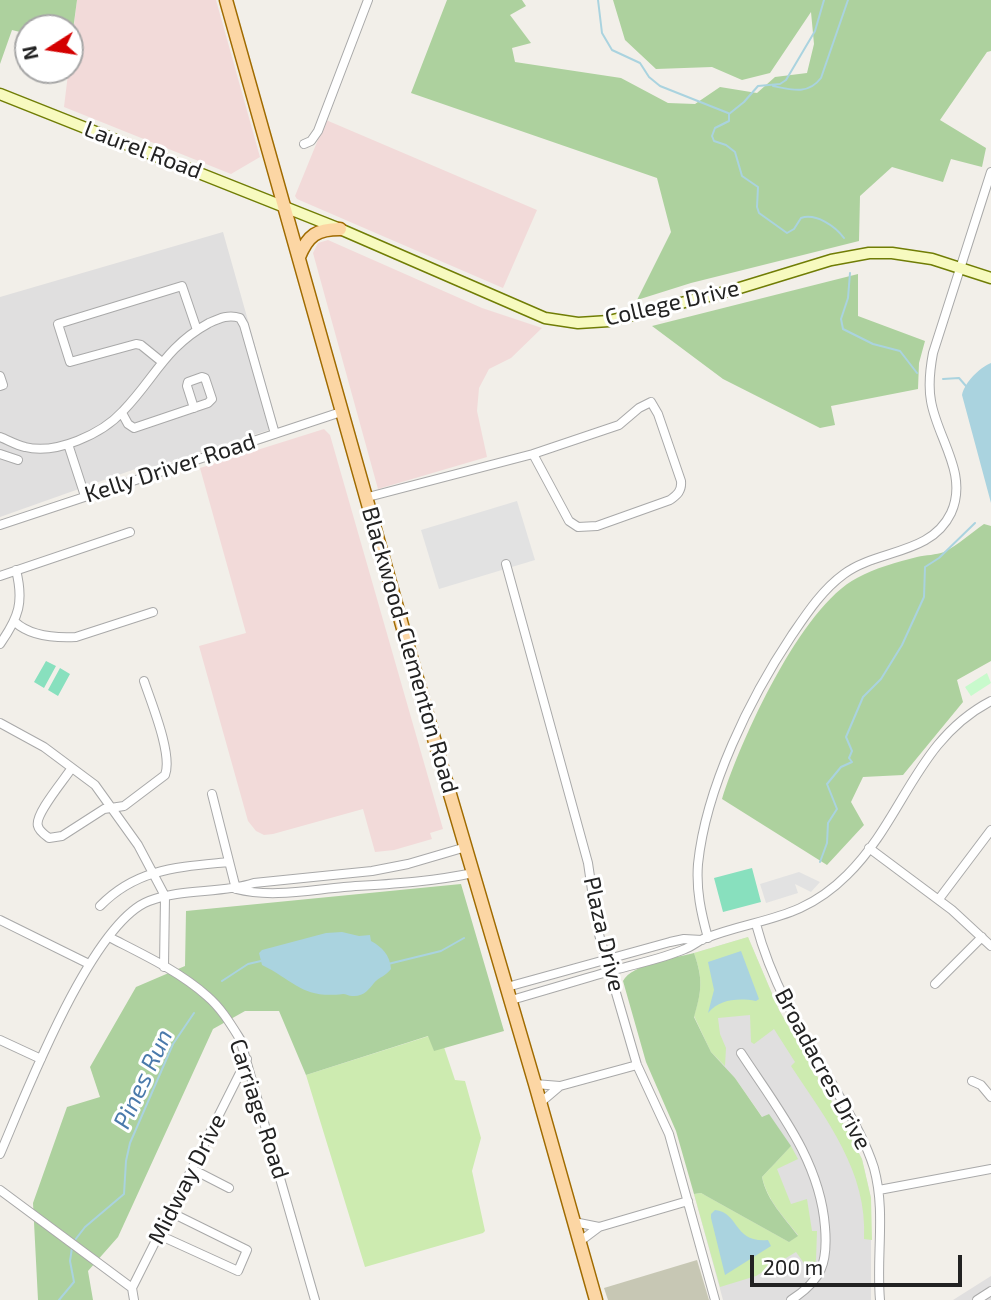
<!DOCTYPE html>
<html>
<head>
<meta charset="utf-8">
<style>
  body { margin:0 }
  #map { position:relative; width:991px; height:1300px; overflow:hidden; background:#f2efe9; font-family:"Exo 2",sans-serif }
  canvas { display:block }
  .north { position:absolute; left:14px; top:14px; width:70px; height:70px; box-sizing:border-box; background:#fff; border:2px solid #a7a7a7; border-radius:50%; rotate:258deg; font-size:19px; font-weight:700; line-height:28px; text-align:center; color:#222 }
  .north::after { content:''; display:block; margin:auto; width:24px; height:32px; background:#d40000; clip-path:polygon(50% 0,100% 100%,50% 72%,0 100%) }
  .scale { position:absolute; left:750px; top:1255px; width:212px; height:32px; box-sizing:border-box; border:4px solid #222; border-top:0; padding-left:9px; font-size:21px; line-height:24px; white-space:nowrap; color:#222; -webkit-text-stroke:5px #fff; paint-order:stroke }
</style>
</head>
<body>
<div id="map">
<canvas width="991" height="1300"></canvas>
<div class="north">N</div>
<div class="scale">200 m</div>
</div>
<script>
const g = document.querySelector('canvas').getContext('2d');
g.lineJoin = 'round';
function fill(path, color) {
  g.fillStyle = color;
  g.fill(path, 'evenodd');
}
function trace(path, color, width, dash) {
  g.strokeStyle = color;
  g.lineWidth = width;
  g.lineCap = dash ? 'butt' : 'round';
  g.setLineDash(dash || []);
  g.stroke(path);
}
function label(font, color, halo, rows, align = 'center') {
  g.font = font + ' "Exo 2",sans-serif';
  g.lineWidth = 6;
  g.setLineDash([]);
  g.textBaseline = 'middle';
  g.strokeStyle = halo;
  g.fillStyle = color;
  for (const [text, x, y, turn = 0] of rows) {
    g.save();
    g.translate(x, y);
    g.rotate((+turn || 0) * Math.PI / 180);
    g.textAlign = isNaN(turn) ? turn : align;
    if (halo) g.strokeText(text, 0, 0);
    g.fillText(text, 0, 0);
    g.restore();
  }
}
fill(new Path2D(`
  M223 232 278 427 162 465 138 468 0 517V297Z
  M748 937 779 1010 831 1100 862 1159 871 1198V1300H723L694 1194 771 1201 769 1114 763 1118 735 1078 711 1052 694 1016 701 993V974L694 953Z
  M991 1276V1300H953Z`), '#e0dfdf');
fill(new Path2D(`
  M77 0H216L260 157 231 174 64 107Z
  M326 120 537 210 503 288 297 199 295 196Z
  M328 240 482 308 542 328 511 358 489 369 479 388 477 411 487 457 378 489 313 253 318 243Z
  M324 429 330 435 443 829 430 833 432 839 394 850 375 852 363 809 273 834 264 835 256 831 248 821 199 646 246 633 200 468Z`), '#f2dad9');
fill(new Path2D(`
  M697 1260 709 1300H608L604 1288Z`), '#c7c7b4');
fill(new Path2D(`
  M748 937 779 1010 831 1100 862 1159 871 1198 872 1240 864 1239C868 1172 826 1119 791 1066L795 1062 774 1029 754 1044 751 1042 750 1015 718 1018 720 1034 726 1048 725 1066 711 1052 694 1016C702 990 703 979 694 953Z
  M429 1036 434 1050 444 1047 455 1080 465 1081 481 1138 472 1171 485 1231 483 1233 365 1267 306 1075Z
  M791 1146 798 1159 777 1169 791 1204 807 1199 812 1231H817L816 1260 811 1273 796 1252 756 1276 720 1287 694 1194 701 1193 789 1242 798 1235C784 1217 767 1200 762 1177Z`), '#cdebb0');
fill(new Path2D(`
  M0 0H77L71 45 70 28H28V34L12 30 0 64Z
  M447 0H522L526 6 510 15 531 43 512 48 515 62 621 78 668 103 695 104 720 87 757 93 775 77 807 73 814 44 811 12 770 73 742 80 712 67 656 69 625 40 613 0H991V51L987 52 940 120 986 148 982 167 951 159 943 182 892 167 860 196 859 241 691 283 637 300 671 232 657 178 411 93Z
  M858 274V316L925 341 919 363 918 389 831 406 835 425 820 428 723 379 652 326Z
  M984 524 991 526V661L957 680 963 702 903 775 863 777 851 802 864 825 827 865 722 799C741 739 801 607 857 578 875 568 897 562 917 557 926 555 936 555 944 552 958 545 971 533 984 524Z
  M461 884 504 1031 434 1051 428 1036 306 1075 279 1011H245L213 1029 118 1237 88 1271 93 1300H38L33 1203 67 1107 100 1097 90 1067 136 987 185 966 186 911Z
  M694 953C703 979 702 990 694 1017L711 1052 735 1078 762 1117 769 1114 791 1146 762 1177C767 1201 784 1217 798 1236L789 1242 701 1193 694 1194 676 1131 646 1062 623 981C632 964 675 958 694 953Z`), '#add19e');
fill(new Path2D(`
  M987 673 991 683 971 696 965 687Z`), '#c8facc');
fill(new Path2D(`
  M46 661 56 666 44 688 34 682Z
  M60 668 70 674 58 696 48 690Z
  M752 868 761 902 723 912 714 878Z`), '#88e0be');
fill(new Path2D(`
  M517 501 535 560 439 589 421 530Z
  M799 872 820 882 811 892 795 884 798 893 766 903 760 884Z`), '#e2e2e2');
fill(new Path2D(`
  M991 363V503L962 395C965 382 979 368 991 363Z
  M342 932 359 936 370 935 371 941C382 947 390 955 391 969 386 976 379 977 374 983 369 989 364 997 352 996 349 996 346 994 343 994 302 999 295 981 262 965L259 953 262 950 326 933Z
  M741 951 759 999 756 1001C738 998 720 999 708 1013L714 990 708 962Z
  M715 1210C740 1213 733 1243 768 1240L771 1246 725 1275 711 1218V1214Z`), '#aad3df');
trace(new Path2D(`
  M598 0 602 33 612 50 640 63 649 77 660 86 728 113
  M824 0 815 31 786 80 780 84 758 86 744 102 729 114V121L715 128 712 136 714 141 726 145 735 152 742 176 758 187 757 207 759 213 787 233 794 229 801 218C816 213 835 226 844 238
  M773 86C792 90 808 95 821 78L848 0
  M850 273 848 298 841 319 843 329 873 344 900 351 917 373
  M943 379 959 378 966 386
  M820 862 827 843 828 823 837 809 827 784 841 767 852 762 849 758 852 751 846 737 863 697 881 679 902 645 924 597 925 567 939 558 975 523
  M388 964 441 951 464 938
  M222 981 248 964 261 961
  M75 1240 85 1227 124 1194 126 1161 130 1143 173 1044 194 1013
  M59 1300 74 1282 70 1261 72 1248`), '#aad3df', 2);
const street = new Path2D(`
  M304 144 311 141 318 131 368 0
  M162 362 141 345 136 344 70 362 58 324 182 286 197 330
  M0 376 3 385 0 386
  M651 402 658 414 681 481C682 491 677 495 670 500L597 526 578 527 569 521 533 454 619 425 639 408Z
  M122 413 128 424 134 428 208 403 212 399 205 378 202 377 188 382 187 386 194 408
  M0 437C8 440 16 445 25 447 56 455 102 434 123 411 155 378 165 347 209 323 220 318 229 314 240 318L244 325 275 434
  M68 444 85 496
  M0 454 18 460
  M368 497 533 454
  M0 525 341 412
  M506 564 588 863 598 931 637 1065 669 1134 715 1300
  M0 576 130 532
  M15 622C30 636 56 638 76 637L153 612
  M0 644C19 617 24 602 16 570
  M0 723 44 747 95 785 138 845 165 896 164 967
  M71 769C64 780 34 815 38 826 39 831 45 835 49 838L62 836 104 809 124 806 165 775C173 755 151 702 144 681
  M212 794 236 889
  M869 848 952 910 991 946
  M236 889C271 898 309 890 344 887 387 884 431 882 473 873
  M939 899 991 830
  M100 906C137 868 179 867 229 862
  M0 920 89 964
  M756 924C771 981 799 1028 829 1078 845 1107 864 1136 874 1168 886 1212 876 1255 880 1300
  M109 937C142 954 179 971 207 996 221 1008 230 1023 240 1039L315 1300
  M708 938C701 913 696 890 698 864 706 787 750 698 792 635 807 613 822 590 844 574 878 549 931 555 951 513 969 474 937 438 931 401 928 385 930 369 933 353L991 172
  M935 984 982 937
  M507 987 670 942 684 939 702 940
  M511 1000C547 990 582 979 618 969 640 963 664 958 685 949 691 947 697 942 703 939 759 917 800 922 847 875 904 819 916 740 991 701
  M0 1040 41 1059
  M741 1053C777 1108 820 1160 825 1227 828 1263 822 1280 791 1300
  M972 1081 981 1085 991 1097
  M535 1084 560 1086
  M540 1103 560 1086 637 1065
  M0 1154C25 1096 91 923 149 901 183 888 220 894 254 883L372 871 408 864 466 847
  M192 1169 229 1188
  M0 1190 132 1288
  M879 1190 991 1169
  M574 1222 599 1227
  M159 1235 238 1271 247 1250 170 1212
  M579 1242 599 1227 688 1201
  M134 1300 132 1288 247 1059
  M977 1300 991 1291`);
const secondary = new Path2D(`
  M0 94 340 229 545 318 578 323 609 321 733 290 831 260 869 253H892L932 259 991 278`);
const primary = new Path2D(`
  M226 0 442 767 535 1084 596 1300
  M299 257C308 235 317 229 340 229`);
trace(street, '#a9a9a9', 10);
trace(secondary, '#707d05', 13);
trace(primary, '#a06b00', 15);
trace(street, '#fff', 8);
trace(secondary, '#f7fabf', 10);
trace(primary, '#fcd6a4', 12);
label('23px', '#222', '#fff', [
  ["Laurel Road",143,150,21],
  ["College Drive",672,303,-13],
  ["Kelly Driver Road",170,468,-18],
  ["Blackwood-Clementon Road",410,650,74],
  ["Plaza Drive",604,934,77],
  ["Broadacres Drive",823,1069,62],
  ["Carriage Road",259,1109,72],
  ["Midway Drive",187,1179,-63]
]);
label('italic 24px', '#4a7aab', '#fff', [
  ["Pines Run",143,1079,-65]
]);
</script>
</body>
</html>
